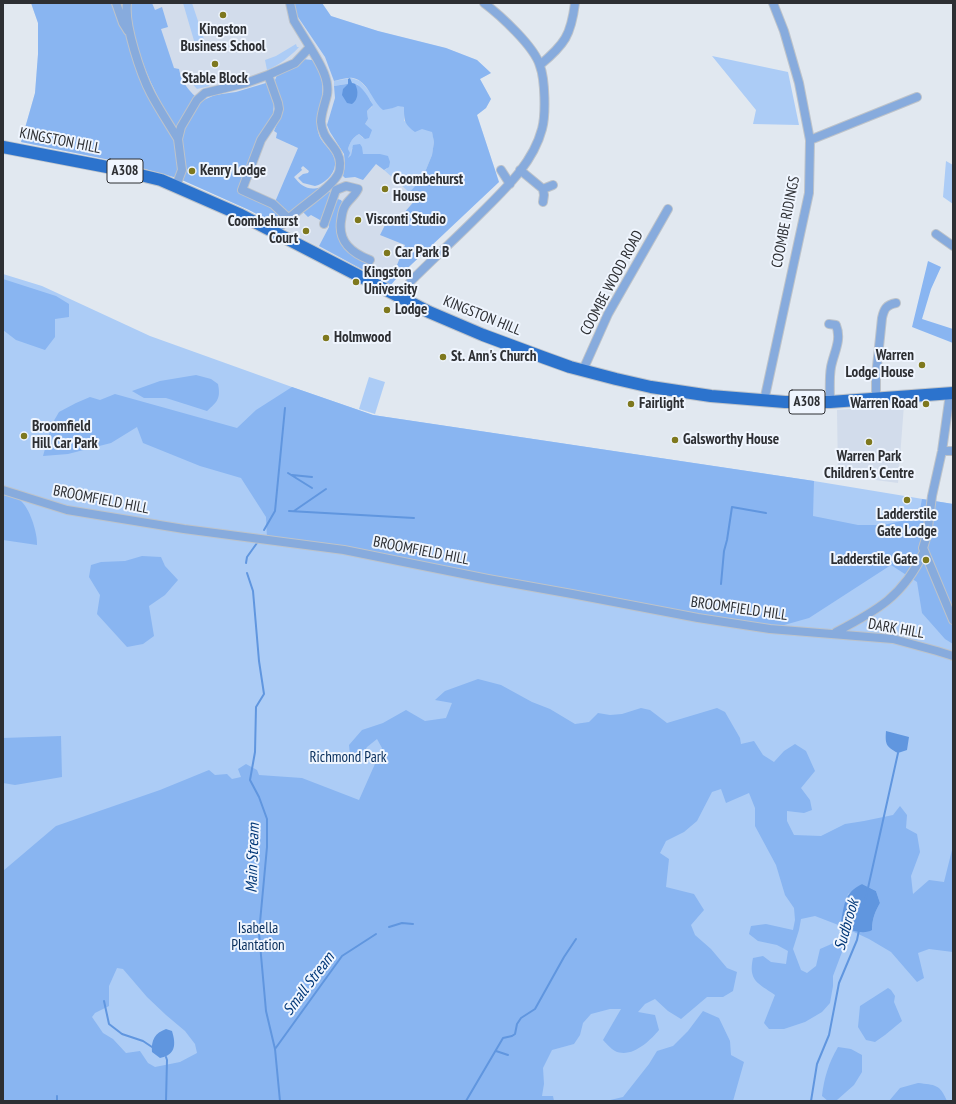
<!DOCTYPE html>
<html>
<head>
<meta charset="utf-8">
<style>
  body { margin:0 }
  #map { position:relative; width:956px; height:1104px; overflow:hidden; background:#e1e8f0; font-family:"PT Sans Narrow",sans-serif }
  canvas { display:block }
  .frame { position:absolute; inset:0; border:4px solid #2d2f33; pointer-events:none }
</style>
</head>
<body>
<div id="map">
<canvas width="956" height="1104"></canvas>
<div class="frame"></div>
</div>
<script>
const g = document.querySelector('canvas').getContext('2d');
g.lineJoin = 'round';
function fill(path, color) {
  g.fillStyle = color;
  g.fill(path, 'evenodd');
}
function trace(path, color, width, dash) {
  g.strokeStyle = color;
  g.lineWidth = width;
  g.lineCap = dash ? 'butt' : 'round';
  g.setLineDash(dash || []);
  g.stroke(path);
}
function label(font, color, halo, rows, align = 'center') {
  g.font = font + ' "PT Sans Narrow",sans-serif';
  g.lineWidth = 4;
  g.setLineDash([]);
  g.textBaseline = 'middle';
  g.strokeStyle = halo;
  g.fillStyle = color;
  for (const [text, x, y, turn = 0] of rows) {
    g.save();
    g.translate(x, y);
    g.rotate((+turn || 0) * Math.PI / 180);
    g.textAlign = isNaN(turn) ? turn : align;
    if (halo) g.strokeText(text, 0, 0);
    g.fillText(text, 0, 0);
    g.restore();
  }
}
fill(new Path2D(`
  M31 3H322L331 16 378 31 446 48 477 60 491 73 480 79 491 99 486 108 477 115 499 182 395 280 391 285 249 210 182 180 153 170 120 162 21 142 35 93 38 54V23Z
  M904 405 898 483 838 475 837 410Z`), '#d2dceb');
fill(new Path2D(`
  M183 3H192L205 42 195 44Z
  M296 44 297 47H299C290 57 279 65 267 70L265 60 276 56Z
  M712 56 788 72 799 125 753 124 756 110Z
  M201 74V80L210 86 197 89 189 80 187 75Z
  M351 78 360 81 370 92 393 108 398 105 404 107V121L432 131 434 142 432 155 423 177 410 193 384 170 387 169 380 154H362V147L352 148 351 155 348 158 349 153 348 149C350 142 353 137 359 134L363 138 365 124 368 119 367 111 372 107 371 101 357 84H346L334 86V81Z
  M946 161 953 165V204L943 197Z
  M3 274 42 286 150 336 292 387 373 415 814 481 953 504V1101H3Z
  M369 377 385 382 375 414 359 409Z`), '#acccf6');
fill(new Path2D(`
  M31 3H113L175 138 180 169 177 178 120 162 21 142 35 93 38 54V23Z
  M131 3H152L155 10 162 7 168 27 161 29 174 68 179 69C181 80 187 89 196 97L177 132C158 99 140 65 133 28 131 20 131 11 131 3Z
  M294 3H322L331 16 378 31 446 48 477 60 491 73 480 79 491 99 486 108 477 115 499 182 395 280 391 285 319 246 329 227V225L311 215 308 217 302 211 328 191 332 193 331 197 341 200 344 205 340 236 369 262 368 266 393 275 405 245 380 235 386 223 403 214 417 198 410 192 423 177 432 155 434 142 432 132 422 129 415 132C404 124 404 120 404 107L398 106 393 108 383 110C372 101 368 81 353 78 347 77 340 80 334 81L325 57 300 20 296 14Z
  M303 59 312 60C326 75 323 94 320 112 319 118 317 125 318 131 320 145 337 151 335 165 334 175 324 184 315 186L303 183 298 178 303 174 308 173 309 171 303 166 301 168 302 170 294 177C302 187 309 191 321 187L288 215 275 202 298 148 276 138 277 133 274 131 279 119 275 80 277 75Z
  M266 83 274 103 273 114 239 189 271 204 283 218 276 224 249 210 182 180V134L185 126 199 102 215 95 236 92Z
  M353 83C362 85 369 98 373 105L367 111 368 119 365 124 372 130 369 138 365 139 359 134C353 137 350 142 348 149L350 153 348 158 351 155 353 145 360 144 362 147 363 154H380L388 156 390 162 389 167 384 170 376 164 363 180 355 177 345 178 343 176 345 165 344 154 330 132 327 125 335 98 334 86Z
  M928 261 941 267 931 289 922 319 953 329V343L912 327Z
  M3 279 56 296 69 304V317L55 319V337L45 350 16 340 3 330Z
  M196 375 211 379 218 384C221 399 217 402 207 411L166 398H144L132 391 160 381Z
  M292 387 373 415 814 481 813 516 858 525H883L916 518 919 515 922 499 953 504V644L945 639 922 613 917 582 891 565 809 618 770 629 267 539 266 517 241 478 200 466 143 443 137 427 111 443 68 454 43 456 52 424 59 412 76 403 90 397 100 400 115 394 237 428 256 410Z
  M3 494C8 496 14 496 18 499 29 504 38 534 37 545L3 540Z
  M142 556 161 557 165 566 178 580 165 595 149 606 154 636 143 644 127 647 97 614 100 595 89 577 91 565 101 562 125 561Z
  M478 679 501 685 532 702 550 709 575 724 589 722 598 713 610 715 622 714 641 708 650 710 667 723 717 708 725 712 740 738 741 744 754 741 763 755 774 762 784 751 795 744 806 751 815 771 801 788 810 800 812 810 804 813 787 811V821L794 835 821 836 845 824 864 821 893 815 900 806 907 815 906 828 917 834 920 852 911 876 913 894 929 880 944 882 953 846V952L929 949 918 953 924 978 917 982 891 952 869 939 841 926 815 916 801 919 799 930 793 949 801 970 807 973 816 966 820 949 836 942 842 945V952L833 976V986L830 1003 822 1012 805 1022 784 1029H769L764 1023 775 995C758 983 748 981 753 958L763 956 771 962 786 964 788 951 777 945 758 941 749 934 751 926 766 924 793 930 795 920 794 908 785 895 776 865 755 826V808L749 793 726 803 721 789 712 792 697 821 684 832 666 841 660 853 669 859 666 887 694 894 704 910 691 925 695 935 711 949 727 968 737 972 733 991 723 997H707L681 1019 668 1011 655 999 645 1004 638 1012 655 1015 659 1030C650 1041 631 1059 615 1051 611 1049 607 1044 603 1040L621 1009H610L591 1014 583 1023 580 1035 574 1044 552 1050 543 1068 544 1084 542 1096H553L554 1101H3V871L56 826 160 790 209 770 215 775 227 774 232 779 241 777 238 769 246 764 257 770 259 775 302 778 359 800 382 748 377 739 367 747 361 758 350 755 349 745 362 730 383 723 406 710 425 721 446 718 452 703 435 700 445 691ZM862 884 876 891 880 903C875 912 872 919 872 930 859 931 850 933 841 921L848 894ZM117 968 123 969 147 997 166 1015 185 1031 195 1044 197 1053 180 1062 155 1067 148 1063 140 1051 126 1053 113 1039 103 1033 92 1017 95 1013 109 1006V986Z
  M61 736 62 777 15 785 3 783V738Z
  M888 988 891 990 895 996 894 1002 902 1021 885 1035 875 1042 866 1040 858 1027 860 1006Z
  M703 1011 719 1018 730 1041 731 1055 744 1062 733 1101H606L623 1097 649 1064 657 1051 673 1046 688 1031Z
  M838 1047 851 1049 862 1055V1072L854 1085 837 1100 828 1101 822 1096C824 1078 829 1062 838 1047Z
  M918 1083C935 1085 940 1084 947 1101H889L900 1088Z`), '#89b5f1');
fill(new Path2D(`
  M350 78 352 83 355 84C359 91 358 100 352 104L347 103 342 95 343 89 348 84V79Z
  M886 731 909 737 907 750 898 753C886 747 885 744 886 731Z
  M862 884 876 891 880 903C875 912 872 919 872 930 866 934 852 932 846 927 844 925 843 923 841 921 845 903 844 893 862 884Z
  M166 1029 172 1031C176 1044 176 1055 160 1058L152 1052C151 1040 155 1033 166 1029Z`), '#6096df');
trace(new Path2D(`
  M288 473 312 488
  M292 475 312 477
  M289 511 414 518
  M294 511 326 489
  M264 530 275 511 285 408
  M246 563 247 557 257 543
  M247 573 253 591 259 661 264 694 256 707 255 752 250 780 259 797 267 819V847L259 933 266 1011 275 1049 280 1101
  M721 584 724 551 727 540 732 507 766 513
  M864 906 898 753
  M389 927 402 923 413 924
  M104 1001 109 1024 122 1034 143 1041 152 1047
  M275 1049 342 956 376 934
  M496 1051 508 1055
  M57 1096V1101
  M166 1101 167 1060 166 1057
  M466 1101 503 1038 512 1036 515 1034 517 1024 521 1018 535 1009 564 957 576 939
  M811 1101 817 1064 829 1035 839 983 857 940 859 930`), '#6096df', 2);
const street = new Path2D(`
  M116 3 123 23 128 31
  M127 3C124 25 141 75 151 94 159 109 169 124 178 139
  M290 3 294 21 310 47
  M540 65C565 44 571 35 575 3
  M268 75 278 103 279 109 277 116 261 140 242 190 273 204 288 218
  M810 140 917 97
  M501 170 510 184
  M520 170 543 189 544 195 543 202
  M176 186 182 170 178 139 181 127 197 100 205 93 246 83 268 75 295 63 310 47C318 61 330 78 327 95 325 104 321 113 321 122 322 141 339 146 340 163 340 165 340 169 339 172 334 188 288 214 275 232
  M543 189 553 185
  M324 224 336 190 346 186 358 189C355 196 348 200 345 206 342 211 342 216 341 221 338 242 352 253 370 260
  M936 234 953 246
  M401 297 411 281C433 259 456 238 478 216 503 191 533 164 542 129 546 115 545 79 540 66 535 47 500 15 484 3
  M829 324 836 325C842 340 834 352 831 367 829 378 830 391 830 402
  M583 370 608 314 668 209
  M950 394 942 451 932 496 927 535 923 548 953 620
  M876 399V376L882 318C884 309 886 305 896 303
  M764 401 809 193 810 140 799 83 784 31 773 3
  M942 451H953
  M3 490 67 510 184 529 344 550 488 579 572 594 698 618 770 629 893 639 937 651 953 656
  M834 634 836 632C878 610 903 596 924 552`);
const primary = new Path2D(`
  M3 147 107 167 161 180 241 215 429 312 483 335 545 358 570 367 616 379 651 387 711 396 785 402H830L953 393`);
trace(street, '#bdc3ca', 10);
trace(primary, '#bdc3ca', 14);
trace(street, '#87abdd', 8);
trace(primary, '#2c73cd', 12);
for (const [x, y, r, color] of [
  [223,15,4,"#7e781e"],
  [215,64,4,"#7e781e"],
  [192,171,4,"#7e781e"],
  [385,189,4,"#7e781e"],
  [358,220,4,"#7e781e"],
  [306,231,4,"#7e781e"],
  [387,253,4,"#7e781e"],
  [356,282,4,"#7e781e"],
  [387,310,4,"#7e781e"],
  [326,338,4,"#7e781e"],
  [443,357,4,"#7e781e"],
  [922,365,4,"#7e781e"],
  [631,404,4,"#7e781e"],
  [926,404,4,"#7e781e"],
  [24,436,4,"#7e781e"],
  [675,440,4,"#7e781e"],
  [869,442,4,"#7e781e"],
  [907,500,4,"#7e781e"],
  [926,560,4,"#7e781e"]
]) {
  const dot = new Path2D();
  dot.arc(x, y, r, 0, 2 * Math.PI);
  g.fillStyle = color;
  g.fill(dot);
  trace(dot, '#eff5fe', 1.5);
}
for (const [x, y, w] of [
  [125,171,36],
  [807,402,36]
]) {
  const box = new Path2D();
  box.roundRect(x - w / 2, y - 12, w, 24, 3);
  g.fillStyle = '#eff5fe';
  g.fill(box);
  trace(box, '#2d2f33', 1);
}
label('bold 14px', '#2d2f33', null, [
  ["A308",125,171],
  ["A308",807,402]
]);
label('bold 15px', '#2d2f33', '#eff5fe', [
  ["Kingston",223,30,"center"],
  ["Business School",223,47,"center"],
  ["Stable Block",215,79,"center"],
  ["Kenry Lodge",200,171],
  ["Coombehurst",393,180],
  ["House",393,197],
  ["Visconti Studio",366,220],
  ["Coombehurst",298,222,"right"],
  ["Court",298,239,"right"],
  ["Car Park B",395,253],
  ["Kingston",364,273],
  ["University",364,290],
  ["Lodge",395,310],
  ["Holmwood",334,338],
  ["Warren",914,356,"right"],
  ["Lodge House",914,373,"right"],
  ["St. Ann's Church",451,357],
  ["Fairlight",639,404],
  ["Warren Road",918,404,"right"],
  ["Broomfield",32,427],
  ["Hill Car Park",32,444],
  ["Galsworthy House",683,440],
  ["Warren Park",869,457,"center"],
  ["Children's Centre",869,474,"center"],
  ["Ladderstile",907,515,"center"],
  ["Gate Lodge",907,532,"center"],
  ["Ladderstile Gate",918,560,"right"]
], 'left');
label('15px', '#2d2f33', '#eff5fe', [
  ["KINGSTON HILL",60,141,11],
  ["COOMBE RIDINGS",786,222,-79],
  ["COOMBE WOOD ROAD",612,283,-62],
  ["KINGSTON HILL",482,316,22],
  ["BROOMFIELD HILL",101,500,11],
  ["BROOMFIELD HILL",421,551,11],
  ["BROOMFIELD HILL",739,609,8],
  ["DARK HILL",896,629,10]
]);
label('15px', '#072d5b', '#eff5fe', [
  ["Richmond Park",348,758],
  ["Isabella",258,929],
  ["Plantation",258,946]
]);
label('italic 16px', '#003778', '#eff5fe', [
  ["Main Stream",253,858,-88],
  ["Sudbrook",847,925,-74],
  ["Small Stream",309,984,-53]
]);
</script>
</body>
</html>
